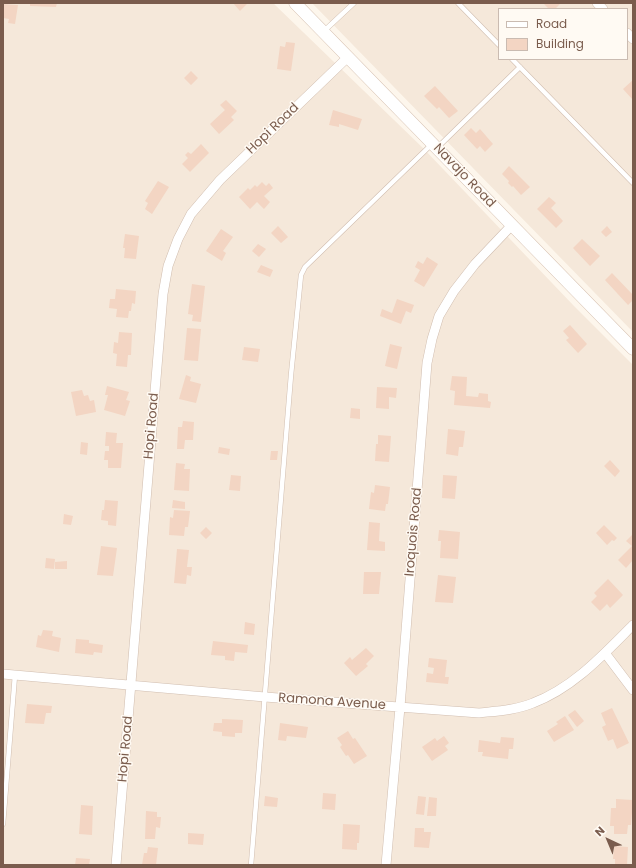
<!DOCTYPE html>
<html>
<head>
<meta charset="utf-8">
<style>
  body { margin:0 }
  #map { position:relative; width:636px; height:868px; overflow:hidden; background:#fdf6ec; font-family:Poppins,sans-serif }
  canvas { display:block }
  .frame { position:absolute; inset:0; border:4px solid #7a5c4d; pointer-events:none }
  .legend { position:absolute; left:498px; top:8px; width:130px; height:52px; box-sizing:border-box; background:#fffaf3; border:1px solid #cabbb1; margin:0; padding:5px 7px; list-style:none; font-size:12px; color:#7a5c4d }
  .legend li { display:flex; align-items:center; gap:8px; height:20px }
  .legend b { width:20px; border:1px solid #cabbb1 }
  .north { position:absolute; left:588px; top:820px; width:40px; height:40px; -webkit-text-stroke:3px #fffaf3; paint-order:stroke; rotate:316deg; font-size:11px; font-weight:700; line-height:16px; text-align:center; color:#7a5c4d }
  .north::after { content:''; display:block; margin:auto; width:14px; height:18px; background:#7a5c4d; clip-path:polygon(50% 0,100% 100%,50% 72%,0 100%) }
</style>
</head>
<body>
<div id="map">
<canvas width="636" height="868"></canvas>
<div class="frame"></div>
<ul class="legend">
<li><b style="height:5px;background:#fff"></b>Road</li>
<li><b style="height:11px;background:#f3d5c3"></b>Building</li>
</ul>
<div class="north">N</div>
</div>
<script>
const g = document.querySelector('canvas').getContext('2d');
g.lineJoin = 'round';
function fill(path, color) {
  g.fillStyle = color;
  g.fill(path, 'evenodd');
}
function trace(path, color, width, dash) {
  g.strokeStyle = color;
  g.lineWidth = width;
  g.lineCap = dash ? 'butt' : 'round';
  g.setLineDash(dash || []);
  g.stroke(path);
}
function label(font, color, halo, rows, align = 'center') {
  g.font = font + ' Poppins,sans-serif';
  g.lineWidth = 3;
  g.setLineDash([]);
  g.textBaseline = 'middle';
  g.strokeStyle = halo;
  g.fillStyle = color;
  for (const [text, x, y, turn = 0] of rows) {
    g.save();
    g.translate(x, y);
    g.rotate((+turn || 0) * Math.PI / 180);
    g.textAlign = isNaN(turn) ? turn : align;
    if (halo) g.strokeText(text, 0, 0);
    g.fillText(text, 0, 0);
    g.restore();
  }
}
fill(new Path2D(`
  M3 3H273L423 148 574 306 633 365V865H3Z
  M312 3H633V332ZM499 9H627V59H499Z`), '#f5e8da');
fill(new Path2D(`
  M30 3H57L56 7 30 6Z
  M233 3H248L240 11Z
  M543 3H559L560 4 555 9H549Z
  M3 4 18 5 15 24 8 23 9 19 3 18Z
  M286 42 295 43 291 71 277 69 280 46 285 47Z
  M191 71 198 78 191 85 184 78Z
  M633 80V100L623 89Z
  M435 86 458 111 449 118 439 107 437 109 424 96Z
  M226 100 237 111 231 117 234 120 219 134 210 124 225 110 220 105Z
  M333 110 362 119 358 130 339 124V127L329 125Z
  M471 128 476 133 480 129 493 144 485 152 480 146 477 149 464 135Z
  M201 144 209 153 190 172 182 164 188 158 185 155 188 152 191 154Z
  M509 166 530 187 521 195 513 186 512 187 508 183 509 181 502 174Z
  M158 181 169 187 152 214 145 209 148 203 145 201Z
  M262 182 266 186 269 183 273 188 264 196 270 202 264 209 257 202 250 209 239 197 248 188 250 190 255 185 257 187Z
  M549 197 556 203 551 208 563 221 556 228 537 209Z
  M278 226 288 237 281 243 271 233Z
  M607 226 612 232 606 237 601 232Z
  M221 229 233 237 223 251 226 253 222 261 206 251Z
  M125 234 139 236 136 259 124 258 125 248H123Z
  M582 239 600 256 590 266 573 248Z
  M258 244 266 249 259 257 252 251Z
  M427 257 438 264 424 287 414 281 420 270 415 267 418 261 423 264Z
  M261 265 273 270 270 277 257 272Z
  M612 273 633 295V300L628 305 605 280Z
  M192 284 205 286 201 322 192 321 193 315 188 314Z
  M116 289 136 291 135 304 132 303 131 311H129L128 318 116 317 117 309 109 308 110 299H115Z
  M397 299 414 305 411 313 406 311 401 324 380 316 382 309 392 313Z
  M570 325 587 344 578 353 566 340 569 338 563 331Z
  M187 328 201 329 198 361 184 360Z
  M119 332 132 333 131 355H128L127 367 116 366 117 354 113 353 114 342 118 343Z
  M390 344 402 347 397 369 385 366Z
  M244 347 260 349 258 362 242 360Z
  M186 375 191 377 190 381 201 384 196 403 179 399Z
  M452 376 467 377 466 396 478 397 479 393 488 394V401L491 402 490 408 454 405 455 391 450 390Z
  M107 386 129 392 126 400 130 401 125 416 104 410 108 395H105Z
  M377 387 397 388 396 398 389 397V409L376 408Z
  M82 390 84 396 88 395 90 401 94 400 96 412 76 416 71 392Z
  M351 408 360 409V419L350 418Z
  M183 421 194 422 193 440H185L184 449H177L178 427H182Z
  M448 429 465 431 463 447H459L458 456 446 454Z
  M106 432 117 433 116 443H123L121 468H108V460H104L105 451H109V446H105Z
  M378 435 391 436 389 462 375 461 376 444H378Z
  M81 442 88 443 87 455 80 454Z
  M219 447 230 449 229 455 218 453Z
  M271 451H278L277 460H270Z
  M610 460 620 471 615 477 604 466Z
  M176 463 185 464 184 469H190L189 491 174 490Z
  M231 475 241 476 240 491 229 490Z
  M443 475 457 476 455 499 442 498Z
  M375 485 390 487 388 504H386L385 511 369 509 371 492 374 493Z
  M105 500 118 501 116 526 108 525V521L101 520 102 510H104Z
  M173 500 185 502V509L172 508Z
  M174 510 190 511 188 527H185L184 536 169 535 170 517 173 518Z
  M64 514 73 516 71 525 63 524Z
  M369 522 380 523 379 541 385 542V551L367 550Z
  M604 525 617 538 614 541 612 540 607 545 596 533Z
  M206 527 212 533 206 539 200 533Z
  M439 530 460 532 458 559 440 558 441 541H438Z
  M632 535 633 536V560L626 568 618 560 632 546 626 541Z
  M101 546 117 548 113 576 97 575Z
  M177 549 189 550 187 567H192L191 576 187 575 186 584 174 583Z
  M46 558 55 559 54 569 45 568Z
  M67 561V569H55V562Z
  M364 572H381L379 594H363Z
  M438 575 456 577 453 603 435 602Z
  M608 579 623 595 610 608 607 604 600 611 591 602 597 596 594 593Z
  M245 622 255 624 254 635 244 634Z
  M43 630 53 631 52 636 61 638 59 652 36 647 38 635 41 636Z
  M76 639 89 640V643L103 645 102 653 94 652 93 655 75 653Z
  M213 641 248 645 247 653 235 652 234 661 225 660V656L211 655Z
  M366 648 374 656 366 664 368 666 356 676 344 663 350 657 352 660Z
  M429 658 447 660 445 677H449L448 684 426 682 427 673 433 674 434 668 428 667Z
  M27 704 52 706 51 713H46L44 724 25 723Z
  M612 708 629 743 617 749 613 739 608 741 602 727 606 725 601 713Z
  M575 710 584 721 577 727 568 715Z
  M565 716 574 730 554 742 547 731 558 724 556 722Z
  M222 719 243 720 242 733H235V737L222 736V732L213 731 214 723H222Z
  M280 723 308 727 306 738 287 736 286 741 278 740Z
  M348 731 353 739 355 738 367 756 354 764 348 755 346 756 340 747 342 745 337 738Z
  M444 736 449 743 445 746 448 750 432 761 422 747 435 738 437 741Z
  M501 737 514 738 513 749H509L508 759 482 756 483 752H478L479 740 500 743Z
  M323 793 336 794 335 810 322 809Z
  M265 796 278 798 277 807 264 806Z
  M418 796 426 797 424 815 416 814Z
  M429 797 437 798 436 816H427Z
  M616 799 633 800 631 825H628L627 834H614V826H610L611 808H616Z
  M81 805 93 806 92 835 79 834Z
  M146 811 157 812V817H161L160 828 156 827 155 839H145Z
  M343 824 360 825 359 843H357V850L342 849Z
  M415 828H424V832H431L429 848 414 847Z
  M188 833 204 834 203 845 188 844Z
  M614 846 628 847 627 865H615V859H613Z
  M148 847 158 848 156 865H142L144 853H147Z
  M76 858 90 859 89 865H75Z`), '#f3d5c3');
const lane = new Path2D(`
  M458 3 499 45
  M324 31 354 3
  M512 59 633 183
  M438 147 520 67
  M3 824 15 675
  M251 865 291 375 301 275 305 267 432 144`);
const street = new Path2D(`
  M597 3 603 9
  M627 33 633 39
  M605 653 633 690
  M3 674 265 697 479 713C497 711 516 710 533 703 573 688 603 655 633 625
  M116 865 163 294 168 266 178 239 191 214 220 180 348 57
  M386 865 400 707 427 363 432 339 439 316 454 291 475 264 512 225`);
const secondary = new Path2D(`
  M295 3 633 349`);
trace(lane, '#d1beb0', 5.5);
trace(street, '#d1beb0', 10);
trace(secondary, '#d6c0b0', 13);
trace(lane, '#fff', 4.5);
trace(street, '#fff', 9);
trace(secondary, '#fff', 12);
label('13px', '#7a5c4d', '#fffaf3', [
  ["Hopi Road",273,129,-44],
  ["Navajo Road",464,176,46],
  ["Hopi Road",152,426,-85],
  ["Iroquois Road",414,532,-85],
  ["Ramona Avenue",332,702,4],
  ["Hopi Road",126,749,-85]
]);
</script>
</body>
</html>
